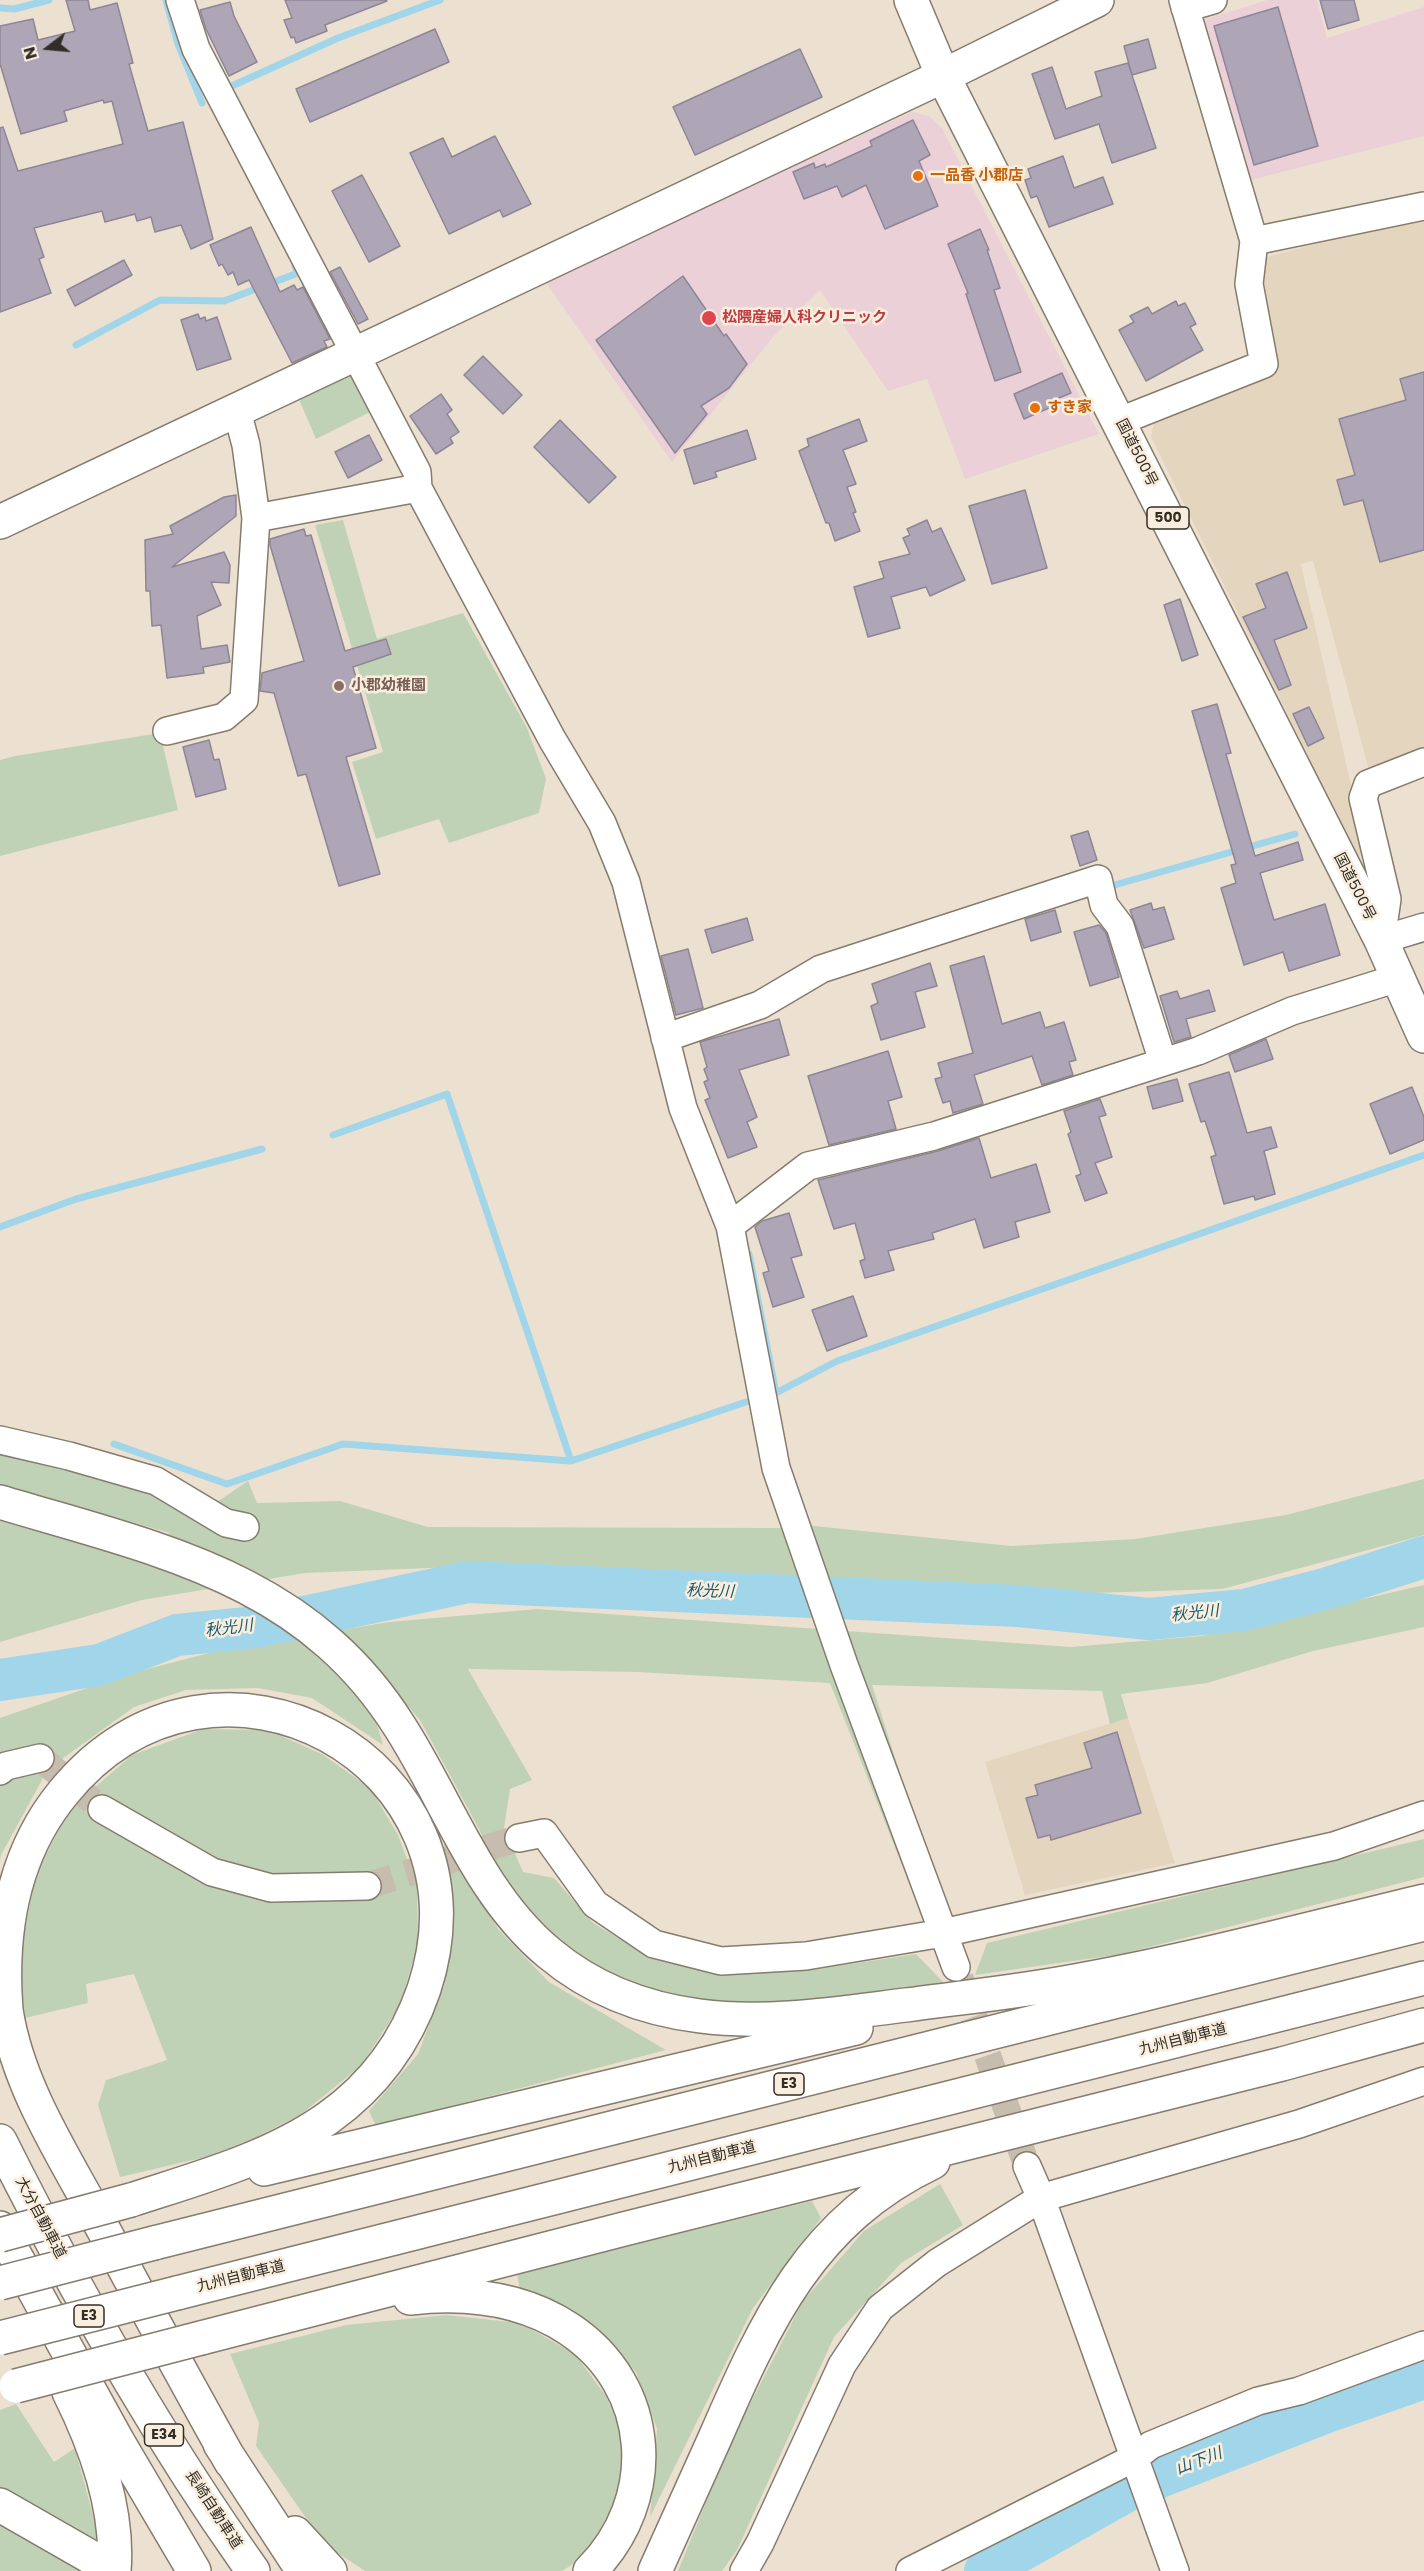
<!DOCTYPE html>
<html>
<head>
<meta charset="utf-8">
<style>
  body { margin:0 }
  #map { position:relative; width:1424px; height:2571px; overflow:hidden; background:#ece1d0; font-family:Poppins,sans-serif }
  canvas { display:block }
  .north { position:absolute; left:18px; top:18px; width:60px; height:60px; -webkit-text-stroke:4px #f9eedd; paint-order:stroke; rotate:254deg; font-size:16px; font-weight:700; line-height:24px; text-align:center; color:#322e27 }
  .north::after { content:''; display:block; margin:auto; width:21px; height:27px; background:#322e27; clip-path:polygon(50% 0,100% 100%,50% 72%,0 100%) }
</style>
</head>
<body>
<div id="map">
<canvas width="1424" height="2571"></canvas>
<div class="north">N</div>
</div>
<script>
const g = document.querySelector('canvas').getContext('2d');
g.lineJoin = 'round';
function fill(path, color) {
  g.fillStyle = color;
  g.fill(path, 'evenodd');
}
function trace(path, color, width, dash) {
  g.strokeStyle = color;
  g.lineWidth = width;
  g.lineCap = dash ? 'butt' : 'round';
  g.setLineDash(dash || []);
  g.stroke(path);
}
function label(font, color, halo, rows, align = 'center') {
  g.font = font + ' Poppins,"Noto Sans JP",sans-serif';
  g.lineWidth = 5;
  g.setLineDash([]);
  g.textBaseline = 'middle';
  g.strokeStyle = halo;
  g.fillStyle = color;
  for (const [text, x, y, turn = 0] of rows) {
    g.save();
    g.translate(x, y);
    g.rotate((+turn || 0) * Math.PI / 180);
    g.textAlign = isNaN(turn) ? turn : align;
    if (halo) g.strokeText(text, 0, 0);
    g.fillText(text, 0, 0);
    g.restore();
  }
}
fill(new Path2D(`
  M1267 0H1317L1327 38 1424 7V136L1247 181 1203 20Z
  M912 112 929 116 942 128 1099 434 965 479 927 379 888 391 820 290 774 336 672 462 546 283 685 215Z`), '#ebd1d7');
fill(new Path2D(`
  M1424 215V756L1370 774 1313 561 1301 564 1350 781 1368 845 1358 857 1151 437 1154 422 1278 371 1263 313V258Z
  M1128 1718 1175 1863 1025 1895 985 1762Z`), '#e4d5be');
fill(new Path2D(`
  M347 374 362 380 376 409 316 439 298 397Z
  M343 520 377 639 463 613 527 728 546 779 539 813 449 843 439 819 376 839 352 762 383 752 315 525Z
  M160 733 178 810 0 856V760L15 756Z
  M0 1450 149 1491 193 1518 248 1481 257 1503 340 1501 428 1527 778 1528 814 1526 1011 1546 1135 1539 1286 1515 1424 1479V1535L1222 1589 1094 1593 912 1581 529 1564 305 1573 142 1600 0 1642V1519L128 1555 170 1533 0 1485Z
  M1424 1585V1627L1313 1651 1207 1683 1121 1694 1128 1718 1110 1724 1102 1691 872 1685 942 1905 915 1898 830 1683 637 1672 468 1669 532 1780 510 1789 504 1828 523 1872 554 1878 593 1923 653 1959 720 1975 818 1969 916 1954 944 1983 772 2004 701 2001 627 1986 565 1946 507 1888 479 1829 420 1720 377 1670 372 1708 383 1745 312 1698 258 1688 186 1690 134 1707 48 1769 1 1855 0 1862V1718L128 1674 217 1651 389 1622 537 1609 1071 1647 1202 1636Z
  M203 1729 268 1730 322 1754 370 1788 398 1835 417 1886 418 1944 400 2005 362 2065 300 2115 227 2152 120 2177 98 2105 106 2080 167 2060 134 1974 86 1984 88 2003 25 2018 19 1959 36 1874 69 1810 132 1755Z
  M443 1834 498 1929 549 1982 666 2050 376 2126 369 2111 418 2054 444 1986 452 1929Z
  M1424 1839V1877L1122 1954 975 1975 987 1943Z
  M940 2184 963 2225 901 2263 834 2337 737 2550 722 2571H678L731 2441 803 2301 864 2231Z
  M812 2201 821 2218 753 2308 650 2517 657 2429 636 2372 582 2317 520 2290 517 2274Z
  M446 2315 520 2323 575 2354 606 2396 625 2440 624 2480 606 2526 573 2564 562 2571H365L324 2544 256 2446 259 2423 230 2354 346 2325Z
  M16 2404 54 2462 75 2448 97 2530 94 2571H0V2410Z`), '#c0d2b5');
trace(new Path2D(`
  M166 0 178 44 202 103
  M0 8 14 9 49 0
  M234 85 338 38 440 0
  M76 345 160 300 224 301 298 273 295 266
  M1111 886 1295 834
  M333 1135 447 1094 571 1461 746 1402
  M0 1227 76 1199 262 1149
  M749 1254 776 1393 837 1361 1424 1155
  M114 1444 227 1484 343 1444 571 1461`), '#a1d5e9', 7);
trace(new Path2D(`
  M0 1680 99 1665 177 1635 257 1627 468 1582 1019 1606 1149 1619 1244 1610 1328 1588 1424 1557
  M985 2571 1134 2487 1327 2412 1424 2378`), '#a1d5e9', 42);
const building = new Path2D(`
  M66 0H88L90 10 117 3 133 63 129 64 148 131 183 122 213 239 191 249 181 225 155 232 151 217 137 221 135 214 105 222 102 211 34 228 44 257 39 259 51 293 0 312V128L3 127 18 171 123 144 112 101 104 103 103 100 64 111 67 121 21 134 0 64V26L33 19 38 40 75 31Z
  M285 0H386L387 1 325 25 327 31 296 43 294 37 291 38 284 20 292 18Z
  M1320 0H1354L1359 20 1328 29Z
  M230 2 234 16 257 62 229 76 206 29 200 10Z
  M1278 7 1318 146 1254 165 1214 26Z
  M435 29 449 62 310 122 296 89Z
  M1148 39 1156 68 1132 75 1124 46Z
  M800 49 822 97 695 155 673 107Z
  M1128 63 1156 148 1112 163 1099 124 1055 139 1032 74 1052 67 1066 109 1102 96 1095 72Z
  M913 120 930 155 919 161 938 206 885 229 866 185 842 197 837 186 804 199 793 172 814 163 815 168 825 164 826 167 872 146 870 141Z
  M495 136 531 204 503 217 500 210 449 234 410 153 443 138 452 157Z
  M1063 156 1074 188 1103 177 1113 204 1049 227 1037 196 1031 198 1025 180 1031 178 1028 169Z
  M362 175 400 246 369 262 332 191Z
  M251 227 280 292 294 285 297 290 303 287 330 339 324 341 327 347 292 363 249 280 238 285 233 272 228 275 222 264 219 266 210 245Z
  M980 229 989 250H987L1000 288 994 290 1021 372 995 381 966 294 968 293 948 244Z
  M124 260 132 275 75 306 67 290Z
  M340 267 368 319 358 324 330 272Z
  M683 276 724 336 726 334 747 364 729 388 701 406 707 414 675 453 596 340Z
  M1176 301 1178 306 1185 303 1196 324 1190 327 1203 350 1146 381 1119 330 1134 322 1130 316 1148 307 1152 314Z
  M198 314 200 319 205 317 206 321 217 317 231 359 197 370 181 320Z
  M483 356 522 395 503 414 464 375Z
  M1424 372V550L1380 562 1363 500 1344 505 1337 480 1355 475 1339 419 1406 400 1400 379Z
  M1062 373 1071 393 1049 402 1051 407 1024 419 1014 394Z
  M441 394 452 410 447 414 459 432 450 438 453 443 436 454 410 416Z
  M859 419 867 441 843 450 856 484 847 487 856 512 853 513 860 531 835 541 829 523H826L799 451 809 446 807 439Z
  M560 420 616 477 589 503 534 447Z
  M747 430 756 459 715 472 717 477 694 484 684 450Z
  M369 435 382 460 348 478 335 452Z
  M1025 490 1047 568 992 584 969 506Z
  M236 495V516L172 567 224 552 230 565 229 583 211 582 221 605 197 616 201 649 227 645 230 662 203 667 204 673 167 678 161 625 152 626 150 591H146L145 540 173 534 170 526 224 497Z
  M927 520 932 532 941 528 965 580 930 596 926 587 891 597 900 628 868 637 854 587 884 578 879 562 910 554 903 538 910 535 907 529Z
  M304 529 306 536 311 535 345 651 386 639 391 654 353 667 376 748 346 757 380 874 339 886 306 774 298 776 274 693 260 691 262 673 304 661 270 545V539Z
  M1287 572 1307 628 1274 640 1291 685 1279 690 1243 617 1266 608 1256 584Z
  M1180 599 1198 655 1182 661 1164 605Z
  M1217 704 1231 753 1226 754 1255 856 1298 842 1303 860 1260 873 1274 920 1325 904 1340 955 1289 971 1283 952 1244 965 1221 888 1236 883 1231 865 1236 864 1192 711Z
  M1309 707 1324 738 1308 746 1293 714Z
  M209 740 214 760 219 759 226 789 196 797 183 747Z
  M1088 831 1097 860 1080 866 1071 836Z
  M1151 903 1153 910 1164 907 1174 939 1144 948 1130 910Z
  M1055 910 1061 932 1031 941 1025 919Z
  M747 918 753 940 712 953 705 930Z
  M1099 925 1106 933 1119 977 1090 986 1074 932Z
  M688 949 703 1008 676 1015 661 956Z
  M984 956 1002 1024 1040 1012 1045 1028 1064 1022 1076 1060 1069 1062 1073 1075 1042 1085 1032 1056 974 1075 983 1104 953 1113 950 1101 943 1103 935 1079 942 1077 938 1063 973 1053 950 966Z
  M930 963 937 986 915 992 925 1027 881 1040 871 1006 878 1003 872 984Z
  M1209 990 1215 1011 1186 1019 1191 1037 1174 1042 1160 996 1177 991 1180 999Z
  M779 1019 789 1055 739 1070 757 1117 747 1122 757 1147 728 1158 705 1100 710 1098 704 1082 708 1080 704 1069 707 1067 700 1042Z
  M1266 1039 1273 1059 1235 1072 1229 1055Z
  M888 1051 902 1097 888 1101 896 1129 829 1145 808 1076Z
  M1229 1072 1247 1133 1271 1127 1277 1147 1264 1151 1275 1194 1255 1200 1254 1196 1224 1204 1211 1157 1216 1155 1205 1121 1201 1122 1189 1084Z
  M1177 1079 1183 1101 1153 1109 1147 1087Z
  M1412 1087 1424 1117V1140L1390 1154 1370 1104Z
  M1100 1099 1106 1115 1099 1117 1112 1157 1095 1163 1107 1193 1085 1201 1076 1176 1081 1174 1068 1134 1071 1132 1064 1111Z
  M979 1138 991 1178 1036 1164 1050 1212 1015 1222 1019 1237 984 1248 975 1219 932 1233 934 1239 888 1251 894 1270 865 1278 860 1261 865 1259 855 1223 834 1229 818 1180 938 1151Z
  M789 1213 802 1255 791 1258 804 1297 773 1307 763 1273 769 1271 755 1227 762 1221Z
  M853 1296 867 1336 827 1351 812 1310Z
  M1117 1732 1141 1813 1051 1840 1050 1835 1038 1838 1026 1798 1038 1795 1035 1785 1092 1768 1084 1743Z`);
fill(building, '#aea6b6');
trace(building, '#8e8696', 1.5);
trace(new Path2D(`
  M40 1758 102 1809
  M367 1886 519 1838
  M960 1978 1027 2166`), '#c7bdae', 27, [27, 14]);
const street = new Path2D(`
  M180 0 196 49 417 472 418 488
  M1185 8 1213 0
  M1254 241 1424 206
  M237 411 246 445 256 518 418 488 552 739 602 823 626 882 683 1108 730 1226 776 1468 844 1665 956 1967
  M1120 421 1264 364 1249 284 1254 241 1183 0
  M167 731 224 717 244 700 256 518
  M1424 762 1368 784 1363 798 1387 899 1381 940 1424 927
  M665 1038 760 1005 821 969 1098 879 1104 905 1120 926 1163 1062
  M730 1226 808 1166 934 1136 1198 1051 1292 1011 1398 978
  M0 1440 69 1456 156 1481 226 1523 245 1527
  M0 1771 6 1766 40 1758
  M102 1809 212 1872 271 1888 367 1886
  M519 1838 544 1833 595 1904 654 1944 721 1961 806 1956 943 1933 1334 1846 1424 1815
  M1027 2166 1041 2198 1175 2571
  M744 2571 760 2543 842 2365 880 2308 937 2263 1041 2198 1299 2124 1424 2081
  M910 2571 1134 2458 1151 2445 1258 2401 1299 2391 1424 2345`);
const secondary = new Path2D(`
  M0 522 943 76 1097 0`);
const highway = new Path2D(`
  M911 0 943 76 1381 940 1424 1036
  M0 1502C156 1549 306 1577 400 1727 448 1802 479 1895 549 1953 592 1989 644 2009 700 2016 766 2025 840 2013 906 2005 966 1997 1026 1991 1086 1979 1199 1958 1312 1928 1424 1901
  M0 2141C74 2289 157 2436 253 2571
  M264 2169 856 2028
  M131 2200C198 2178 270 2159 328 2118 373 2086 406 2042 424 1989 499 1762 215 1606 63 1793 13 1854 0 1933 6 2010 17 2083 60 2150 95 2214 140 2297 185 2380 231 2462
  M0 2228 118 2442 194 2571
  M154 2243 1424 1924
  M177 2293 1424 1978
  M410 2298C464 2292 522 2298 569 2329 655 2386 661 2500 590 2571
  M201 2338 624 2229 1282 2064 1424 2025
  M69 2392C96 2446 119 2510 114 2571
  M220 2444 303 2571
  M0 2505 89 2556 112 2571
  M295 2533 330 2571
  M655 2571C675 2527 695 2482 715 2438 766 2321 811 2220 933 2162`);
trace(street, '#867c6d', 30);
trace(secondary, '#867c6d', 36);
trace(highway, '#867c6d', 36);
trace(street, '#fff', 27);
trace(secondary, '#fff', 33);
trace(highway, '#fff', 33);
const highwayBridge = new Path2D(`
  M0 2235 131 2200
  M0 2283 154 2243
  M0 2338 177 2293
  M16 2386 201 2338`);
trace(highwayBridge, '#867c6d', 36, []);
trace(highwayBridge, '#fff', 33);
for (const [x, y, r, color] of [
  [918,176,6,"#e8710a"],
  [709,318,8,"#e0444e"],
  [1035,408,6,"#e8710a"],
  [339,686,6,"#8d6e63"]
]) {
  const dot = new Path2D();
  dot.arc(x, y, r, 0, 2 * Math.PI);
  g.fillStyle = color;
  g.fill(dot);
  trace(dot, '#f9eedd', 2);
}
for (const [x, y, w] of [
  [1168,518,42],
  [789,2084,30],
  [89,2316,30],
  [164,2435,39]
]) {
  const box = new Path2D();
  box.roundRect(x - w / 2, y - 11, w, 22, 4.5);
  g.fillStyle = '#f9eedd';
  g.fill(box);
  trace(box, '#322e27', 1.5);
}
label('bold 14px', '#322e27', null, [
  ["500",1168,518],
  ["E3",789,2084],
  ["E3",89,2316],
  ["E34",164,2435]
]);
label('bold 15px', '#c56008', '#f9eedd', [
  ["一品香 小郡店",930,176],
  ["すき家",1047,408]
], 'left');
label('bold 15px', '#be3a42', '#f9eedd', [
  ["松隈産婦人科クリニック",722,318]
], 'left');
label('15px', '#322e27', '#f9eedd', [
  ["国道500号",1136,453,63],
  ["国道500号",1354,887,63],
  ["九州自動車道",1183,2040,-14],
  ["九州自動車道",712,2158,-14],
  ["大分自動車道",40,2218,62],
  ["九州自動車道",241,2277,-14],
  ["長崎自動車道",213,2510,57]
]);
label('bold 15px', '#785e54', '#f9eedd', [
  ["小郡幼稚園",351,686]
], 'left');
label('italic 16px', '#175a6f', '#f9eedd', [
  ["秋光川",710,1592,2],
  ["秋光川",1195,1614,-6],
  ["秋光川",229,1629,-7],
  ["山下川",1199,2462,-21]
]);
</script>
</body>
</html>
